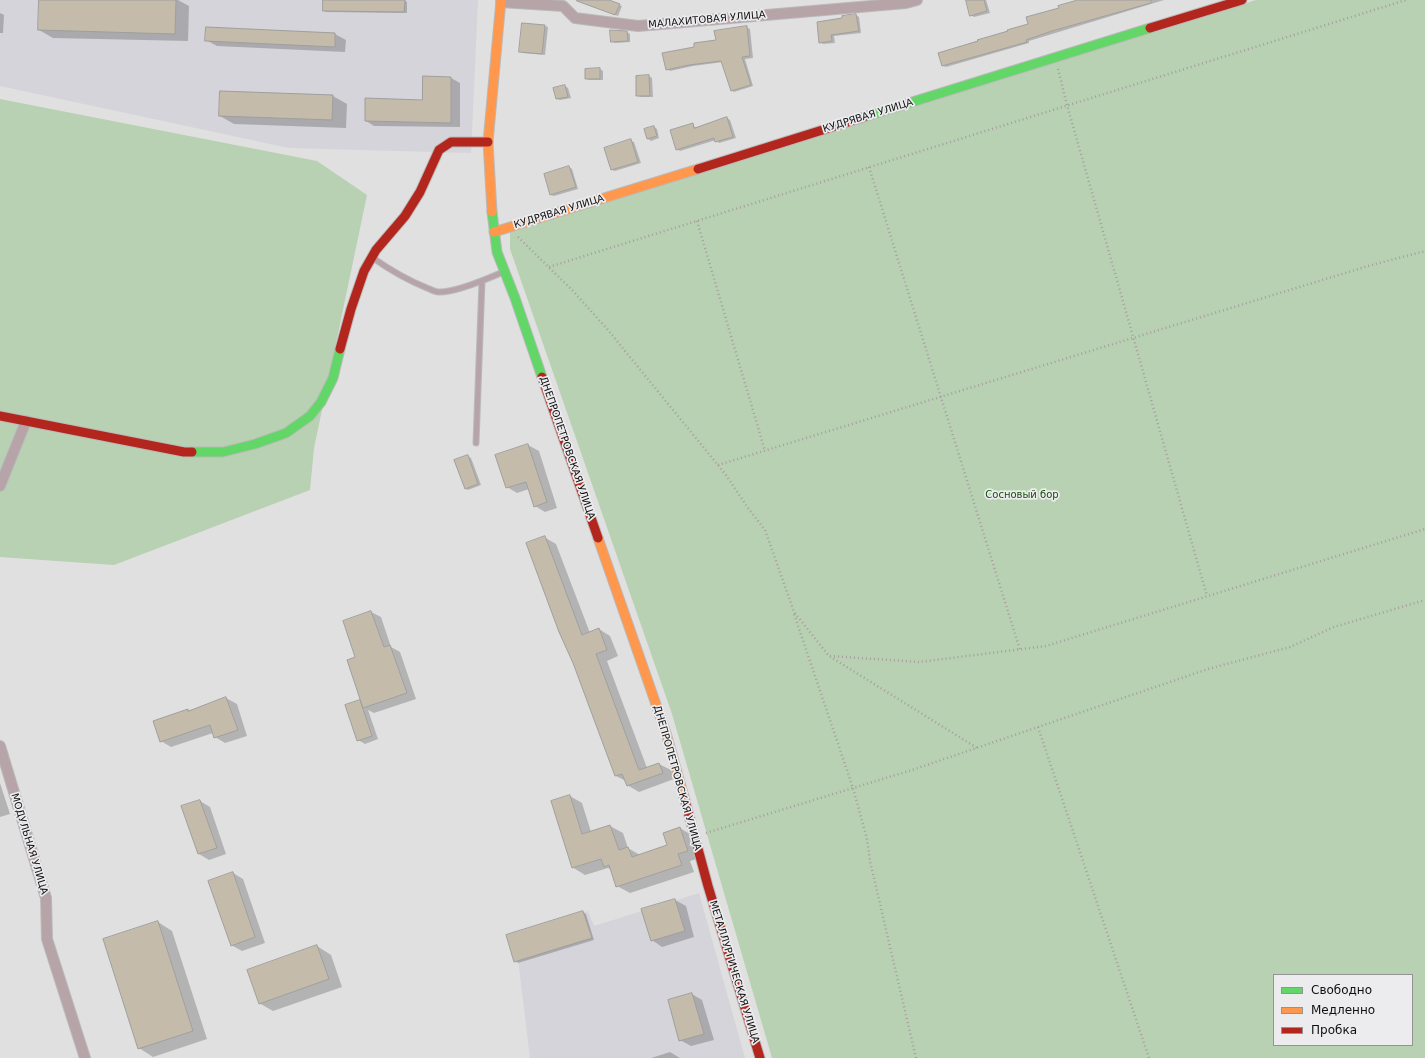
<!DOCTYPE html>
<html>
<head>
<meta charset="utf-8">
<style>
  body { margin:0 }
  #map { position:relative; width:1425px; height:1058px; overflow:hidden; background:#e0e0e0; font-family:"DejaVu Sans",sans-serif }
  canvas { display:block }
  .legend { position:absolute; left:1273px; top:974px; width:140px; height:72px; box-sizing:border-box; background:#ececef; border:1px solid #949495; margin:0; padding:5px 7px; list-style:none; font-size:12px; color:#0f0f0f }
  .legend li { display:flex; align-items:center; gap:8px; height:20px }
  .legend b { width:20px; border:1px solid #949495 }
</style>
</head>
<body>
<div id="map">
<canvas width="1425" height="1058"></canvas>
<ul class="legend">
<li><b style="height:5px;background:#63d668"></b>Свободно</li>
<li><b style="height:5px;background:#ff974d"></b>Медленно</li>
<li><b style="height:5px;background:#b3261e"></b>Пробка</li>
</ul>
</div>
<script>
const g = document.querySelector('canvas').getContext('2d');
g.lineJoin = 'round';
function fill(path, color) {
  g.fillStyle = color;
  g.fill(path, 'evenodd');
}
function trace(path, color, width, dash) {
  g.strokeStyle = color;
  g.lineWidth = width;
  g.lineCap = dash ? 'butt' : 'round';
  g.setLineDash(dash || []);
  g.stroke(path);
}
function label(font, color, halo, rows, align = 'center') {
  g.font = font + ' "DejaVu Sans",sans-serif';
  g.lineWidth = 3.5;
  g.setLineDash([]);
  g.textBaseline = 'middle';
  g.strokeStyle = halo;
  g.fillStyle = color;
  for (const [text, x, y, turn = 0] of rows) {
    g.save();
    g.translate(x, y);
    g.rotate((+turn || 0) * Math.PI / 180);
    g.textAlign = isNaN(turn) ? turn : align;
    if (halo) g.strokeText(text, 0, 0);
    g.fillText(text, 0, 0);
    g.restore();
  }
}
fill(new Path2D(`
  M0 0H478L471 153 289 148 0 86Z
  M699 893 745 1058H530L515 934 588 911 594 926Z`), '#d4d4da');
fill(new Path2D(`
  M1256 0H1425V1058H772L672 714 510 249V231ZM1274 975H1412V1045H1274Z
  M0 99 317 161 367 195 314 448 310 490 114 565 0 557Z`), '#b7d1b2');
fill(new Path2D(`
  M40 0H178L189 6 188 41 53 38 39 30Z
  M324 0H404L407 2V13L327 12 324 11Z
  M597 0H606L622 6 618 16 598 8Z
  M967 0H986L990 13 974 17 971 15Z
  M1082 0H1164L1029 41V43L946 67 943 66 940 53 1029 24 1060 8Z
  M0 13 4 15 3 33H0Z
  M856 15 859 17 861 33 834 36 835 43 823 44 820 42 843 19V17Z
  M545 26 548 27 545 55 523 53 520 51Z
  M746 27 750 29 753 58 745 59 753 86 734 92 731 90 723 62 693 66 670 71 667 69 696 48 717 41Z
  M207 28 335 34 346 40 345 52 217 46 206 40Z
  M627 32 630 34V42L615 43 612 41Z
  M600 69 603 71V80H589L586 78Z
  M649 76 652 78 653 97H640L637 95Z
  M424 77 451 78 460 83V127L374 126 366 121 423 101Z
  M565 86 568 88 571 98 560 100 557 99Z
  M221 92 333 96 347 104 346 128 234 124 220 116Z
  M727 118 730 120 736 138 719 143 716 140 680 151 677 149 692 124 696 128Z
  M654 127 657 129 659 138 651 141 648 139Z
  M631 141 634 142 641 163 615 171 612 170Z
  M569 167 572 169 578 189 554 196 551 195Z
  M528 445 539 451 557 508 545 512 535 506 529 489 517 493 507 487Z
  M468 456 471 458 481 485 468 490 465 488Z
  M544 537 556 544 590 633 599 629 610 636 618 656 607 661 647 768 659 764 671 770 674 779 639 792 627 785 626 781 616 776Z
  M371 612 381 617 391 647 400 652 416 699 374 713 368 710 378 739 365 744 358 740 360 701 362 703 357 658Z
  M226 698 237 704 247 736 225 743 215 737 213 733 171 747 161 741 188 710 190 711Z
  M0 783 10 814 0 817Z
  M570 796 582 803 591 832 610 826 623 833 628 848 640 855 668 846 680 828 693 836 700 858 690 861 694 872 630 893 617 886 612 870 608 868 585 875 572 867Z
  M200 801 210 807 226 854 209 860 199 854Z
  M233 873 243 879 265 943 242 951 231 945Z
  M675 900 686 906 694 937 662 947 652 940Z
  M583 912 586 914 594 940 518 963 515 961Z
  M158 922 172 931 207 1039 153 1057 139 1048Z
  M317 946 331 955 342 987 273 1011 259 1003Z
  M692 994 702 1000 714 1040 691 1046 680 1040Z
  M670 1052 680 1058H651Z`), '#0003');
const building = new Path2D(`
  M39 0H176L175 34 38 30Z
  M323 0H405L404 12 323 11Z
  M577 0H609L620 4 615 15 577 1Z
  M966 0H984L987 11 970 16Z
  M1078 0H1151V3L1052 31 1026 40 1027 42 942 66 938 53 978 41 977 40 1008 31 1007 30 1028 24 1026 17 1059 8 1058 6Z
  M856 14 859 31 831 35 832 41 819 43 817 22 842 18V16Z
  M522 23 545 25 542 54 519 52Z
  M747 26 750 56 742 57 751 85 731 91 721 61 689 65 666 70 662 53 694 47V43L716 40 714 31Z
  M206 27 335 33V47L205 41Z
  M610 30 627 31 628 41 611 42Z
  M600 68V79H585V69Z
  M649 75 650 96H636V76Z
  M423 76 451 77V123L365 121V98L422 100Z
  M565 85 568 97 556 99 553 88Z
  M220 91 333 95 332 120 219 116Z
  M727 117 733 137 715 142 714 138 676 150 670 130 693 123 694 128Z
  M654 126 657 136 647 139 644 129Z
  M631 139 638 162 611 170 604 148Z
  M569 166 576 187 550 195 544 174Z
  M528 444 547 502 534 507 526 482 506 488 495 455Z
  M468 455 478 484 465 489 454 460Z
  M545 536 582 635 599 628 607 650 596 654 639 770 659 763 663 773 627 786 622 774 615 776 573 663 559 632 526 543Z
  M371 611 384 647 390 645 407 693 363 708 347 660 355 657 343 621Z
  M226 697 238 730 214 738 210 725 160 742 153 721 188 709V711Z
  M360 700 372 736 357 741 345 705Z
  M570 795 582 834 610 825 619 850 628 847 632 857 667 845 663 833 680 827 688 851 678 854 682 865 616 887 609 865 604 867 601 859 572 868 551 801Z
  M200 800 217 848 198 854 181 806Z
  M233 872 255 937 231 946 208 881Z
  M675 899 685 931 651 941 641 909Z
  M583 911 592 938 514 962 506 935Z
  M158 921 193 1031 138 1049 103 939Z
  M317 945 329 979 259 1004 247 970Z
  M692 993 704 1034 679 1041 668 1000Z`);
fill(building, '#c4bbab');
trace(building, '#9f9f9e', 1);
const lane = new Path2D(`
  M373 258C390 270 407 280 427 288 430 289 435 292 438 292 455 293 487 279 503 272
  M476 443 482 281`);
const street = new Path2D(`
  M501 2 563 6 575 18 638 26 906 3 917 0
  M0 486 26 421
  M0 746 46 898 47 939 85 1058`);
const fast = new Path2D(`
  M864 117 1150 28
  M492 212 497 252 515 298 542 377
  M192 452H223L255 444 286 433 310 416 321 402 333 378 340 349`);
const slow = new Path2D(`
  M492 212 488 142 501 0
  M494 232 698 169
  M598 538 666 733 684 797`);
const jam = new Path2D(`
  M1150 28 1242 0
  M698 169 864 117
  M340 349 351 309 364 271 376 250 405 216 420 192 439 150 451 142H488
  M542 377 598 538
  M0 416 184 452H192
  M684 797 708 886 760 1058`);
trace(lane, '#bababa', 7);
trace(street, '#bababa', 12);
trace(fast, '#bababa', 11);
trace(slow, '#bababa', 11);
trace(jam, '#bababa', 11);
trace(new Path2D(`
  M1058 69 1067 105 1207 596
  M869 167 1020 650
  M697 221 765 451
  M518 237 573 291 608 330 726 475 748 508 765 530 794 612 829 656 977 748
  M549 267 1406 0
  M718 465 1368 266 1425 251
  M830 656 919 662 1046 646 1425 529
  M1038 727 1149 1058
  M706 833 853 788 794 614
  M916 1058 870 861 867 839 853 788 912 770 1208 669 1290 647 1334 627 1425 600`), '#a89da0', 2.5, [1, 3]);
trace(lane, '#b6a4a9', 5);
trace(street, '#b6a4a9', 10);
trace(fast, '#63d668', 9);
trace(slow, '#ff974d', 9);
trace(jam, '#b3261e', 9);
label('10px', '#0f0f0f', '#ececef', [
  ["МАЛАХИТОВАЯ УЛИЦА",707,20,-5],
  ["КУДРЯВАЯ УЛИЦА",868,116,-17],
  ["КУДРЯВАЯ УЛИЦА",559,212,-17],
  ["ДНЕПРОПЕТРОВСКАЯ УЛИЦА",567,448,71],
  ["ДНЕПРОПЕТРОВСКАЯ УЛИЦА",677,778,74],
  ["МОДУЛЬНАЯ УЛИЦА",29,844,73],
  ["МЕТАЛЛУРГИЧЕСКАЯ УЛИЦА",734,972,73]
]);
label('10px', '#144e05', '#ececef', [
  ["Сосновый бор",1022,495]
]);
</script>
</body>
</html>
